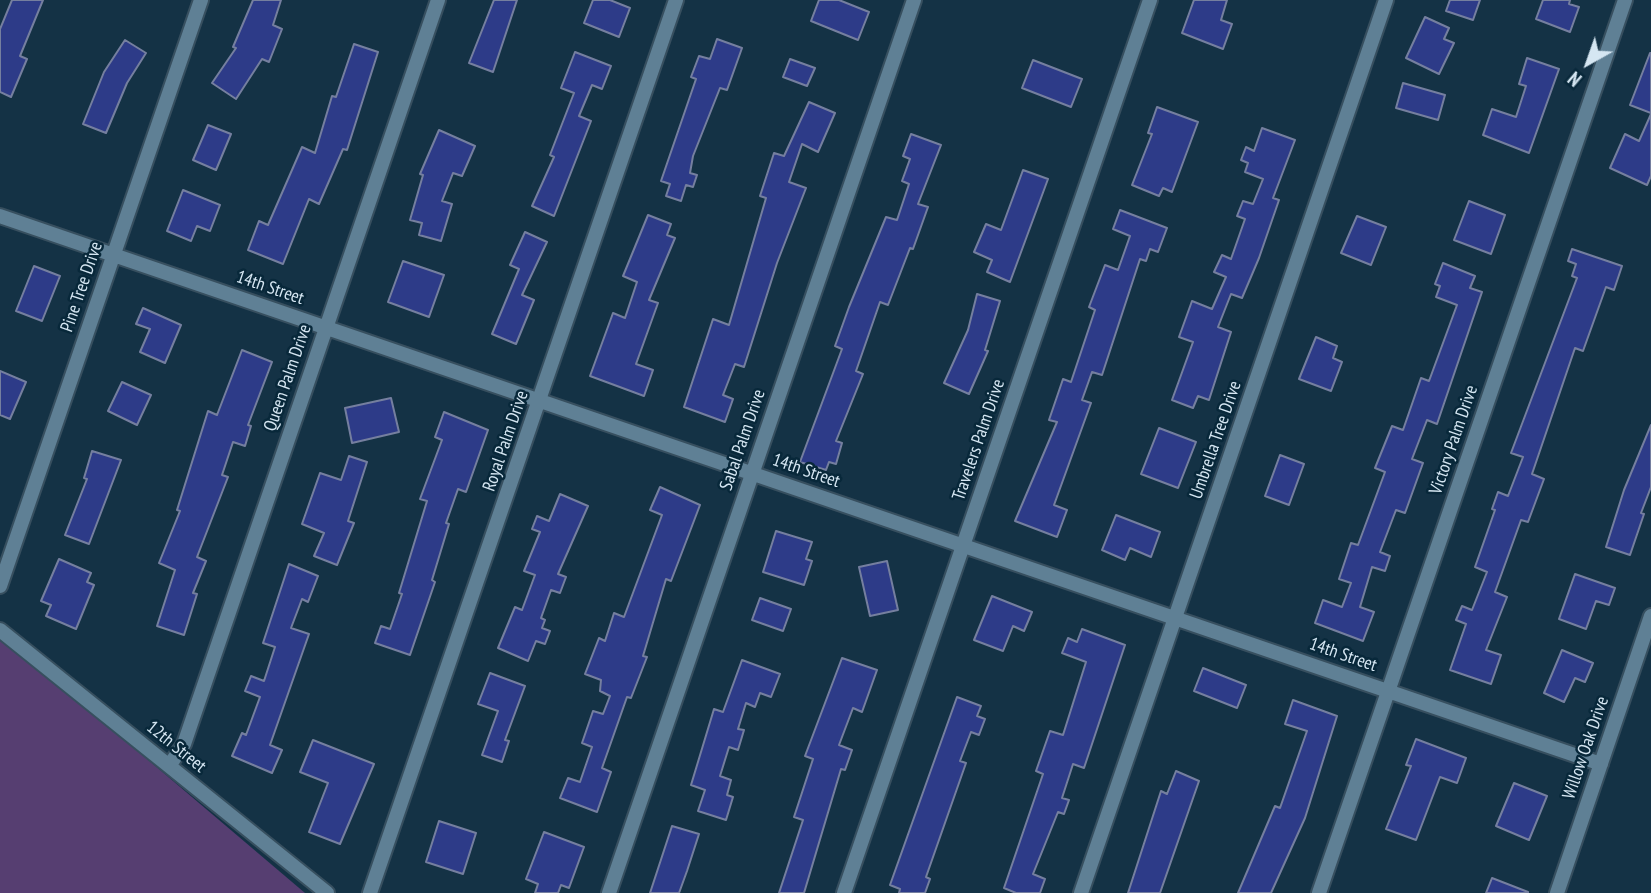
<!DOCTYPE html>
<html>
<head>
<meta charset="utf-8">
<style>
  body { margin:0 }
  #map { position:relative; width:1651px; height:893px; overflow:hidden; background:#143245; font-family:"PT Sans Narrow",sans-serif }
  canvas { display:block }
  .north { position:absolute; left:1553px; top:28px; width:70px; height:70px; -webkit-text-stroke:5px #08283a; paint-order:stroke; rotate:220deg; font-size:19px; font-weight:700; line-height:28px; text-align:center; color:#d5e6f2 }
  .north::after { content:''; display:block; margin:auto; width:24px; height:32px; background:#d5e6f2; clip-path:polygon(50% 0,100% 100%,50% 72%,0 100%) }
</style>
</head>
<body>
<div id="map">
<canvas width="1651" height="893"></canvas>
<div class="north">N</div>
</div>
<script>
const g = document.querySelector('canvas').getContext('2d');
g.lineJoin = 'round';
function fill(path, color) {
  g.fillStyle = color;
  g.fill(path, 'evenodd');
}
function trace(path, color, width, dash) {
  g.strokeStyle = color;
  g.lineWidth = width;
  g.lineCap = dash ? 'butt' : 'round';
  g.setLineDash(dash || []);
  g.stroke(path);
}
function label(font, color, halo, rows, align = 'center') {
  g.font = font + ' "PT Sans Narrow",sans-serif';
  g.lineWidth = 5;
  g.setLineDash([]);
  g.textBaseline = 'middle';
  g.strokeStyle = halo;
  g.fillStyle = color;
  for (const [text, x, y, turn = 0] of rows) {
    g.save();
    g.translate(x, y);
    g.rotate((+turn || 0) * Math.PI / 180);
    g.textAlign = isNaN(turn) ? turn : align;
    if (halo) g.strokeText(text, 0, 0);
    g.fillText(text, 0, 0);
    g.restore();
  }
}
fill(new Path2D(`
  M0 634 305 893H0Z`), '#563e71');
const building = new Path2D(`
  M12 0H43L20 56 27 59 11 97 0 92V29Z
  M253 0H281L273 25 282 29 269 62 262 59 236 99 212 83 236 48 233 47Z
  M494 0H517L493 72 469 63Z
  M593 0H610L630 8 619 37 584 23Z
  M819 0H839L869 12 858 40 811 21Z
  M1194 0H1227L1221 20 1232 24 1223 49 1182 33Z
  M1450 0H1480L1473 20 1446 11Z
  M1543 0H1570L1569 4 1579 7 1570 32 1536 19Z
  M1425 17 1449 28 1444 39 1454 43 1439 74 1406 58Z
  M717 39 742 48 727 90 720 88 693 156 690 173 697 175 693 187 686 185 681 201 666 196 670 184 661 181 696 79 691 77 699 56 710 59Z
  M125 40 146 53 127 83 106 133 83 124 104 72Z
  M354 44 378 52 347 150 343 149 319 204 309 199 283 264 248 250 259 221 268 225 302 147 315 153 332 96 336 97Z
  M575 52 611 66 602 89 592 85 579 116 591 121 554 216 532 206 554 157 550 155 574 93 561 88Z
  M1650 53H1651V113L1630 105Z
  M1527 58 1559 69 1529 153 1483 135 1492 109 1516 117 1526 86 1519 84Z
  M790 59 815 68 807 86 783 77Z
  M1033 60 1082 79 1071 107 1022 88Z
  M1403 83 1445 95 1438 120 1396 108Z
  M809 102 835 113 818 152 802 144 789 182 806 188 777 263 744 367 735 364 723 395 733 399 725 422 684 407 713 319 729 325 766 198 760 196 774 153 784 156Z
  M1157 107 1198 122 1172 192 1163 188 1159 196 1132 185 1152 134 1148 133Z
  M1651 114V176L1647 185 1610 168 1625 134 1639 141Z
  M208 125 231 134 216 170 193 160Z
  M1262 128 1295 140 1273 198 1279 200 1259 258 1242 298 1231 294 1218 327 1231 332 1209 400 1198 396 1193 408 1172 400 1193 342 1179 337 1192 301 1212 309 1226 277 1214 272 1222 255 1231 259 1245 219 1237 216 1243 201 1253 204 1263 179 1245 172 1248 163 1241 160 1246 147 1254 151Z
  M439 130 475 146 462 176 453 173 442 201 452 204 441 241 419 235 422 223 410 220 423 175 420 174Z
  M911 134 941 145 918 204 928 207 913 249 910 248 888 305 880 302 856 371 863 374 836 441 842 443 836 464 829 462 826 470 800 462 842 349 835 346 849 307 886 217 897 220 909 184 902 181 910 159 903 156Z
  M1023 170 1048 179 1010 282 987 272 992 260 974 252 986 224 1001 230Z
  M183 190 220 205 210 231 197 226 191 241 167 231Z
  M1469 201 1505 215 1491 254 1454 240Z
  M1120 210 1167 228 1158 252 1150 249 1146 261 1140 259 1102 375 1092 372 1082 400 1091 403 1054 505 1067 510 1057 537 1015 521 1057 422 1049 420 1063 379 1071 382 1095 310 1089 307 1105 265 1118 270 1130 236 1113 229Z
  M648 215 671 224 667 235 675 238 649 300 658 303 636 364 653 370 644 396 590 376 613 313 625 318 637 282 623 276Z
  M1357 216 1386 227 1371 265 1341 253Z
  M525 232 547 242 522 295 534 300 516 344 492 334 519 269 510 265Z
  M1572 249 1622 266 1614 290 1606 287 1583 351 1575 348 1532 474 1544 479 1528 522 1521 520 1495 592 1507 597 1486 650 1501 655 1491 684 1450 670 1466 624 1456 620 1462 606 1472 610 1487 572 1475 567 1495 510 1492 509 1498 492 1508 496 1523 457 1511 453 1577 278 1572 276 1576 264 1568 261Z
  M403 261 444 275 429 317 388 302Z
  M1443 263 1475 276 1470 288 1482 292 1437 424 1427 420 1412 459 1423 463 1405 513 1396 510 1380 552 1390 556 1385 571 1372 567 1360 607 1374 612 1363 641 1315 623 1323 600 1342 607 1351 583 1339 579 1351 543 1358 545 1385 472 1375 468 1392 426 1403 430 1421 378 1429 381 1457 305 1436 297 1440 286 1435 284Z
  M34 266 60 276 42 321 16 311Z
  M977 294 1000 301 985 350 988 351 969 394 944 383 968 330Z
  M143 308 181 325 165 363 140 352 150 329 136 324Z
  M1316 337 1337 346 1333 358 1342 362 1331 391 1299 379Z
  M242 350 272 362 248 425 251 426 245 446 233 442 222 475 228 477 197 557 206 561 193 593 197 594 184 635 157 626 175 570 159 563 180 511 177 510 208 411 217 415Z
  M0 371 26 382 10 419 0 415Z
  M122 382 151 395 137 425 108 411Z
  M391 398 399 432 352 443 345 408Z
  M444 412 488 430 466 492 458 489 446 523 449 524 432 580 435 582 410 655 375 643 381 626 390 629 402 594 399 593 427 501 420 499 442 440 435 437Z
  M1651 425V487L1641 513 1644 514 1630 555 1606 547 1624 490Z
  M1159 428 1196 442 1178 488 1141 474Z
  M92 451 121 460 89 544 65 535 87 479 84 478Z
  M1280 455 1304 464 1289 505 1265 496Z
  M349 456 367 462 348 521 354 523 337 565 314 556 324 533 302 524 320 473 341 480Z
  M660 487 700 505 671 581 666 579 643 656 647 657 631 698 627 697 602 768 611 772 597 812 560 798 568 778 580 782 592 747 582 743 593 711 603 714 610 696 600 691 601 680 585 674 599 638 605 641 614 613 624 617 662 515 650 510Z
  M560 494 588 506 558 574 566 577 560 593 551 590 541 618 545 620 542 628 550 631 545 644 536 641 528 661 498 648 515 607 522 610 535 575 524 571 540 532 532 529 537 516 549 521Z
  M1116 515 1160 532 1151 557 1130 548 1125 560 1102 550Z
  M776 531 812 542 806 559 812 561 804 585 763 572Z
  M59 559 91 573 87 582 94 585 76 629 46 616 51 605 41 601Z
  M887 561 898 610 870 616 859 567Z
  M289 564 318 576 308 602 302 599 291 628 309 634 270 745 282 750 272 773 232 756 242 733 246 735 260 697 245 691 251 676 264 681 275 647 263 643Z
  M1575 574 1615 588 1609 605 1596 601 1586 629 1559 619Z
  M992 596 1032 612 1024 631 1013 626 1003 651 974 640Z
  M760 598 791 609 783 631 752 620Z
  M1082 629 1125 645 1084 768 1073 764 1062 798 1069 800 1064 814 1058 812 1033 874 1045 879 1040 893H1016L1004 888 1043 774 1036 771 1050 731 1063 735 1086 662 1062 653 1068 638 1077 642Z
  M1562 650 1593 663 1585 682 1575 678 1564 702 1544 693Z
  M842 658 877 670 862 712 853 708 839 745 852 750 845 770 841 769 804 893H779L803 820 794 817 813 759 805 756Z
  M742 660 780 674 771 697 760 693 755 707 746 703 738 729 744 730 738 750 729 747 720 776 731 780 727 795 733 797 726 820 698 811 705 790 691 785 714 709 723 712Z
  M1203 668 1246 685 1237 708 1194 691Z
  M490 673 525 686 505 740 509 741 502 762 482 755 498 711 478 704Z
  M957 697 981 706 977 716 985 719 979 735 971 732 960 761 966 763 926 877 930 879 925 893H899L900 889 890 885Z
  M1293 700 1337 716 1305 818 1271 893H1238L1275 806 1280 808 1307 731 1285 724Z
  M1416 739 1466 758 1457 783 1440 777 1416 840 1386 829 1411 766 1406 765Z
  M313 740 374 764 340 844 309 832 328 783 300 772Z
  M1176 771 1199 781 1160 893H1128L1161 791 1167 794Z
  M1514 783 1547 796 1529 840 1496 826Z
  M439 821 476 833 463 874 426 862Z
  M672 826 699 834 687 871 679 893H650Z
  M544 832 584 847 569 888 561 885 558 893H535L538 884 526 879Z
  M1492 878 1528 892V893H1486Z`);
fill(building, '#2d3b88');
trace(building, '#757f9f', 2);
const street = new Path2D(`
  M0 216 1601 764
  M0 586 201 0
  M0 630 327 893
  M169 766 184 744 438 0
  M370 893 676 0
  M609 893 914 0
  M844 893 1150 0
  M1081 893 1386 0
  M1319 893 1625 0
  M1557 893 1651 616`);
trace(street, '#374f5f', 18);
trace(street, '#5f8095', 14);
label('18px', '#d5e6f2', '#08283a', [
  ["Pine Tree Drive",82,287,-71],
  ["14th Street",270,288,19],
  ["Queen Palm Drive",288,378,-71],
  ["Sabal Palm Drive",743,440,-71],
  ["Travelers Palm Drive",979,440,-71],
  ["Umbrella Tree Drive",1216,440,-71],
  ["Victory Palm Drive",1454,440,-71],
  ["Royal Palm Drive",506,441,-71],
  ["14th Street",806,471,19],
  ["14th Street",1343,655,19],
  ["12th Street",176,747,39],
  ["Willow Oak Drive",1586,748,-71]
]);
</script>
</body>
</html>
